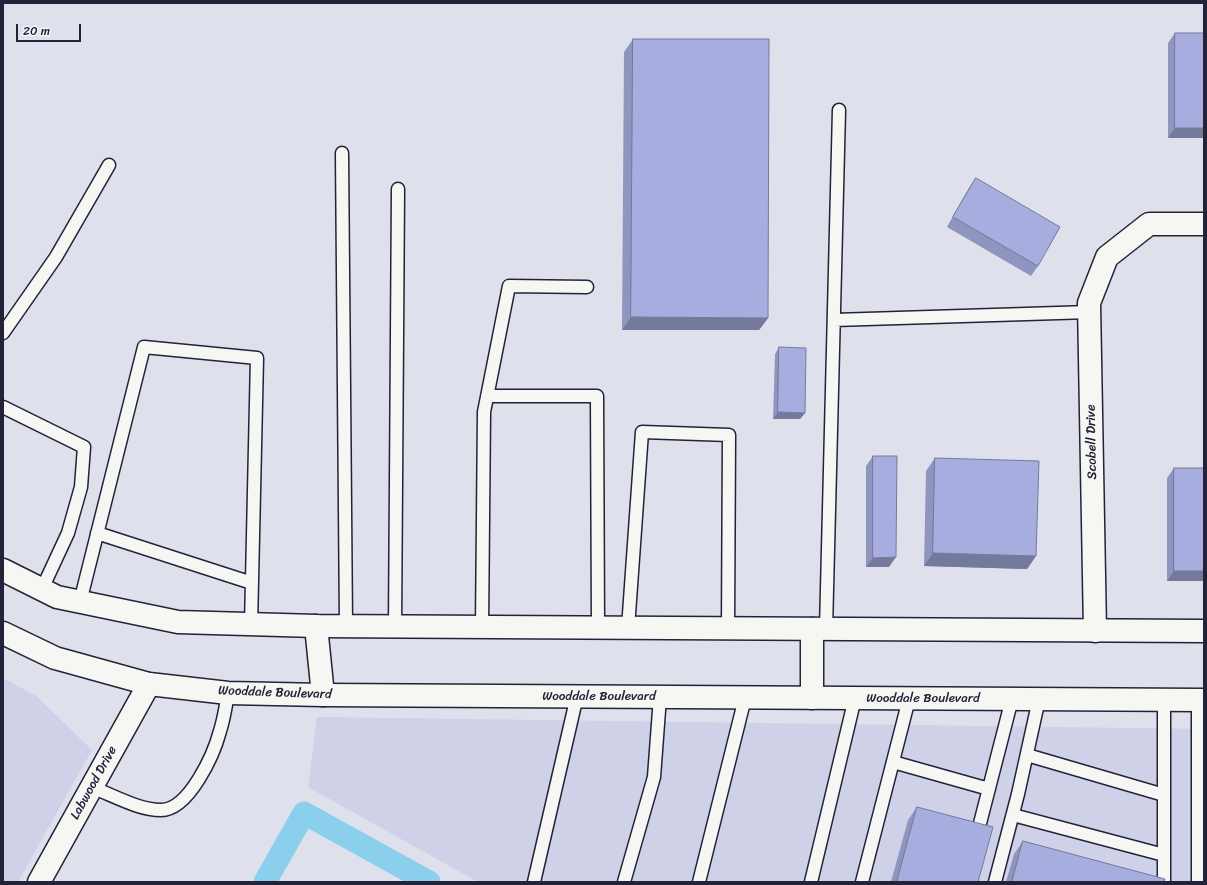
<!DOCTYPE html>
<html>
<head>
<meta charset="utf-8">
<style>
  body { margin:0 }
  #map { position:relative; width:1207px; height:885px; overflow:hidden; background:#dee0ec; font-family:Sriracha,sans-serif }
  canvas { display:block }
  .frame { position:absolute; inset:0; border:4px solid #22223b; pointer-events:none }
  .scale { position:absolute; left:16px; top:24px; width:65px; height:18px; box-sizing:border-box; border:2px solid #22223b; border-top:0; padding-left:5px; font-size:12px; line-height:14px; white-space:nowrap; color:#22223b; -webkit-text-stroke:3px #f6f6f2; paint-order:stroke }
</style>
</head>
<body>
<div id="map">
<canvas width="1207" height="885"></canvas>
<div class="frame"></div>
<div class="scale">20 m</div>
</div>
<script>
const g = document.querySelector('canvas').getContext('2d');
g.lineJoin = 'round';
function fill(path, color) {
  g.fillStyle = color;
  g.fill(path, 'evenodd');
}
function trace(path, color, width, dash) {
  g.strokeStyle = color;
  g.lineWidth = width;
  g.lineCap = dash ? 'butt' : 'round';
  g.setLineDash(dash || []);
  g.stroke(path);
}
function label(font, color, halo, rows, align = 'center') {
  g.font = font + ' Sriracha,sans-serif';
  g.lineWidth = 4;
  g.setLineDash([]);
  g.textBaseline = 'middle';
  g.strokeStyle = halo;
  g.fillStyle = color;
  for (const [text, x, y, turn = 0] of rows) {
    g.save();
    g.translate(x, y);
    g.rotate((+turn || 0) * Math.PI / 180);
    g.textAlign = isNaN(turn) ? turn : align;
    if (halo) g.strokeText(text, 0, 0);
    g.fillText(text, 0, 0);
    g.restore();
  }
}
fill(new Path2D(`
  M3 678 36 696 92 750 18 882H3Z
  M317 717 1204 729V882H478L308 787Z`), '#ced1e8');
trace(new Path2D(`
  M265 882 304 813 429 882`), '#8ad0ec', 23);
const service = new Path2D(`
  M342 153 346 626
  M834 320 1090 312
  M3 333 56 257 109 165
  M487 396H597L598 628
  M3 407 84 447 81 487 68 533 42 589
  M97 533 252 583
  M80 602 144 347 257 358 251 625
  M395 627 398 189
  M482 627 484 412 509 286 587 287
  M628 628 642 432 729 435 728 629
  M826 629 839 110
  M1164 700V882
  M1027 755 1164 795
  M893 762 989 789
  M91 787C113 795 138 810 161 810 189 810 214 754 220 731 224 719 226 705 228 693
  M1013 815 1164 855
  M978 831 1012 699
  M534 882 577 696
  M624 882 654 777 660 697
  M699 882 745 698
  M811 882 855 698
  M862 882 909 699
  M995 882 1018 794 1039 699
  M1198 882V700`);
const minor = new Path2D(`
  M316 626 323 695
  M812 629V698
  M1095 631 1089 303 1107 257 1149 224H1204
  M39 882 149 684`);
const tertiary = new Path2D(`
  M3 570 57 597 178 622 316 626 1204 631
  M3 633 55 658 149 684 228 693 323 695 1204 700`);
trace(service, '#22223b', 15);
trace(minor, '#22223b', 25);
trace(tertiary, '#22223b', 25);
trace(service, '#f6f6f2', 12);
trace(minor, '#f6f6f2', 22);
trace(tertiary, '#f6f6f2', 22);
fill(new Path2D(`
  M1175 33H1204V138H1168V43Z
  M633 39 768 318 759 330H622L624 52Z
  M976 178 1038 266 1031 276 947 227 969 188Z
  M779 347 805 413 800 419H773L775 354Z
  M873 456 889 567H866V466Z
  M935 458 1036 556 1027 569 924 566 926 471Z
  M1174 468 1204 581H1167V478Z
  M917 807 978 882H891L908 820Z
  M1023 841 1164 882H1006L1014 854Z`), '#9095bf');
fill(new Path2D(`
  M1175 128H1204V138H1168Z
  M631 317 768 318 759 330H622Z
  M778 412 805 413 800 419H773Z
  M933 553 1036 556 1027 569 924 566Z
  M896 557 889 567H866L873 558Z
  M1174 571H1204V581H1167Z`), '#75799b');
const building = new Path2D(`
  M1175 33H1204V128H1175Z
  M633 39H769L768 318 631 317Z
  M976 178 1060 227 1038 266 953 217Z
  M779 347 806 348 805 413 778 412Z
  M873 456H897L896 557 873 558Z
  M935 458 1039 461 1036 556 933 553Z
  M1174 468H1204V571H1174Z
  M917 807 993 827 978 882H897Z
  M1023 841 1165 879 1164 882H1012Z`);
fill(building, '#a7adde');
trace(building, '#75799b', 1);
label('13px', '#22223b', '#f6f6f2', [
  ["Scobell Drive",1092,442,-91],
  ["Wooddale Boulevard",275,693,2],
  ["Wooddale Boulevard",599,697],
  ["Wooddale Boulevard",923,699],
  ["Labwood Drive",94,783,-61]
]);
</script>
</body>
</html>
